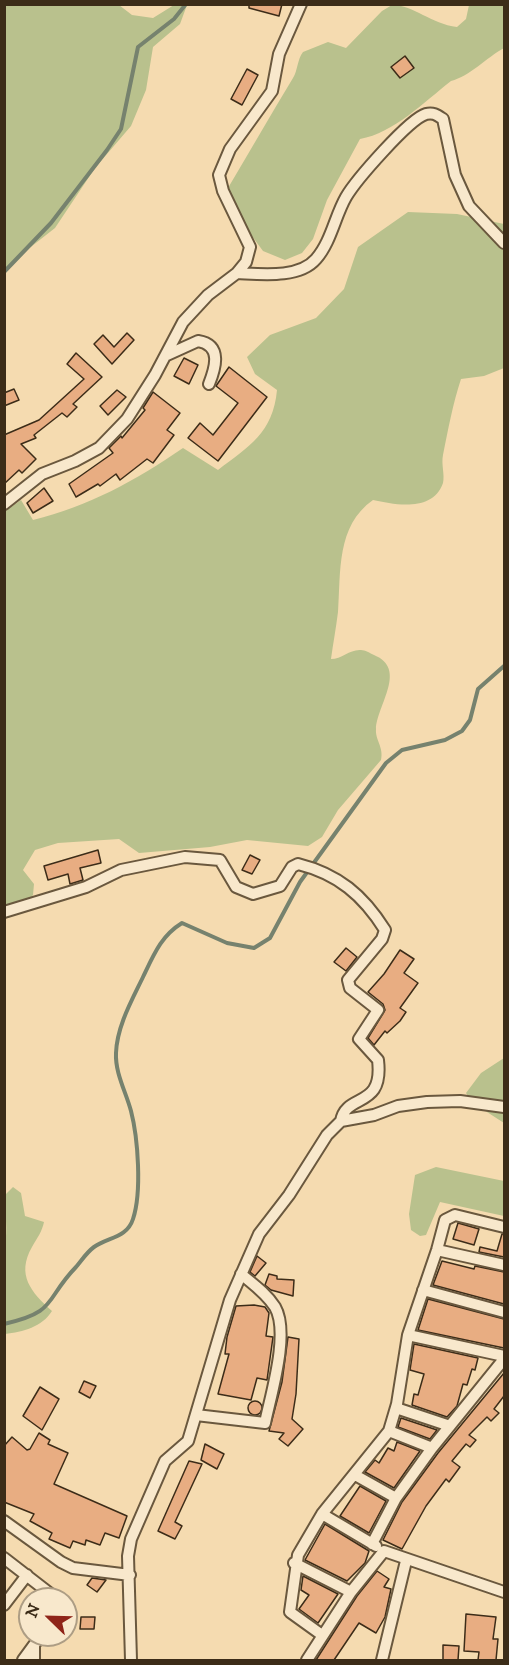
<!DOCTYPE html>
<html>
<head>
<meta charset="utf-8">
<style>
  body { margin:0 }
  #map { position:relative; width:509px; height:1665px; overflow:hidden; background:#f5dbb0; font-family:"IM FELL DW Pica",serif }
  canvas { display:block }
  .frame { position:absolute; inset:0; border:6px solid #3c2c18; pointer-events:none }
  .north { position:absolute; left:18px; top:1587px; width:60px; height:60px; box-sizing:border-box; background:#f8e8cc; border:2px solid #ad9d84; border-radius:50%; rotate:293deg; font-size:16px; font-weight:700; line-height:24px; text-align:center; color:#3c2c18 }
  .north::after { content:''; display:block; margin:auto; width:21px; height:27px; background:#8f2418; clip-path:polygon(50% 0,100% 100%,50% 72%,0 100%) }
</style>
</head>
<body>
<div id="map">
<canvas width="509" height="1665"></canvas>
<div class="frame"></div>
<div class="north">N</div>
</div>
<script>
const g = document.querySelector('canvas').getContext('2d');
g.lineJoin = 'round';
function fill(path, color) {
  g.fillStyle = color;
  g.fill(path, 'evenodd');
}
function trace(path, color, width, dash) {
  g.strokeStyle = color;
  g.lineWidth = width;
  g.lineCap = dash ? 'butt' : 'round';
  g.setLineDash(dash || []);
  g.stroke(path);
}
fill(new Path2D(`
  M5 4 119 5 132 15 153 18 174 5H187L180 24 153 47 146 90 131 126 95 168 55 228 18 257 5 272Z
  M392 5C414 5 431 24 457 27L466 19 469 5H504V48C486 58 470 76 451 81 424 102 394 133 360 139L327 200 313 239 302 253 285 260 263 251 249 232 228 188C250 151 271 114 293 78 298 70 297 60 303 52L328 42 346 48 382 11Z
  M408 212 457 214 504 224V368L484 376 461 379C453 403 448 430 443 455 441 464 445 475 443 483 433 512 396 505 373 500 336 526 341 572 338 612 336 628 333 644 331 659 342 659 350 649 361 650 365 650 370 653 374 655 408 669 377 705 376 729 375 740 384 747 381 760L338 810 322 837 308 846 247 840 210 847 139 853 119 839 58 843 35 850 23 870 34 884 33 895 22 909 5 912 4 512 21 500 33 520C89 506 135 481 183 448L218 470C249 446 273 433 277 390L255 374 247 357 270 335 316 318 344 289 358 247Z
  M504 1058V1123L473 1103 466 1093 481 1073Z
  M436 1167 504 1181V1216L440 1202 426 1235 420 1236 411 1230 409 1214 415 1175Z
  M13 1187 21 1193 25 1216 44 1222C42 1232 37 1238 32 1247 16 1275 31 1292 52 1311 42 1327 23 1332 5 1334L4 1246C9 1231 4 1212 5 1195Z`), '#b9c18d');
trace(new Path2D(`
  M4 272 51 223 107 150 121 129 138 47 174 19 186 4
  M4 1324C58 1312 44 1300 76 1267 81 1261 87 1252 94 1247 108 1237 127 1238 133 1219 142 1192 138 1138 131 1111 126 1092 115 1073 116 1053 117 1026 132 1000 143 977 154 954 161 936 182 923L227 943 254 948 270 938 300 882 386 763 402 750 445 740 462 731 470 720 478 689 504 666`), '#76826e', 4);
const building = new Path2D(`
  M249 4H282L279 16 249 8Z
  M405 56 414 68 400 78 391 67Z
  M247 69 258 75 242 105 231 99Z
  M127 333 134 340 112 364 94 344 103 335 114 347Z
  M76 353 102 377 73 404 77 407 67 417 62 413 34 435 36 438 21 444 36 459 22 473 19 470 4 484V435L39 420 84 379 67 364Z
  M184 358 198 365 189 384 174 376Z
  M229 367 267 397 218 461 188 438 200 423 213 435 238 403 216 386Z
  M14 389 19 400 4 406V393Z
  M117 390 126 397 108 415 100 406Z
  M153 392 180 413 167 430 174 435 153 463 147 459 120 480 116 474 100 486 98 484 76 497 69 484 113 453 109 448 121 436 122 438 145 410 143 408Z
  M44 488 53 501 33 513 27 503Z
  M98 850 101 863 80 868 83 880 70 884 68 874 48 880 44 866Z
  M250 855 260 860 252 874 242 870Z
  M346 948 357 957 346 971 334 962Z
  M400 950 414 959 404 973 418 983 400 1008 406 1012 400 1021 387 1033 385 1031 374 1045 368 1038 385 1010 383 1004 368 992 384 974Z
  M458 1223 479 1229 474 1245 453 1239Z
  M502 1234H504V1257L479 1252 480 1247 497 1251Z
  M257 1256 266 1263 255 1276 250 1272Z
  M442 1261 474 1269 475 1266 504 1272V1304L433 1285Z
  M269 1274 277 1276V1279L294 1280 293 1296 271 1290 265 1285Z
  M428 1299 504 1319V1348L418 1330Z
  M254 1305 265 1307 269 1313 266 1336 273 1337 267 1380 257 1378 251 1400 218 1394 229 1354H225L227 1337 236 1306Z
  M288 1337 299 1339 296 1394 292 1419 303 1429 288 1446 279 1439 284 1433 269 1431 282 1382Z
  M414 1344 478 1358 475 1370 472 1369 467 1385 463 1384 457 1406 447 1417 412 1405 414 1394 418 1395 424 1374 410 1370Z
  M504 1373V1396L494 1409 499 1413 491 1421 487 1417 469 1435 476 1440 470 1447 466 1444 452 1461 460 1467 449 1482 446 1479 426 1506 402 1549 383 1540 402 1502 438 1453Z
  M84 1381 96 1386 90 1398 79 1392Z
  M40 1387 59 1399 42 1430 23 1416Z
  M248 1408a7 7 0 1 1 14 0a7 7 0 1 1-14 0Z
  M401 1418 437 1430 430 1439 398 1427Z
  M39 1433 50 1440 48 1444 68 1453 54 1484 127 1516 119 1538 105 1533 100 1545 86 1540 85 1545 73 1541 70 1548 49 1539 52 1533 30 1521 34 1514 4 1502V1446L12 1437 27 1450 30 1449Z
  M397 1442 420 1451 394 1488 365 1472 375 1460 379 1463 388 1448 394 1451Z
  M205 1444 224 1454 217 1469 201 1460Z
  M189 1461 202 1464 175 1522 182 1526 175 1539 158 1531Z
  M360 1486 386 1501 369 1533 340 1516Z
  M325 1524 369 1551 365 1563 347 1581 305 1560Z
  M377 1571 389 1579 384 1587 391 1589 385 1617 376 1633 359 1623 334 1660H316L357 1596Z
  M303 1576 338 1594 318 1623 299 1609 309 1595 301 1590Z
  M92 1578 106 1580 97 1592 87 1585Z
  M466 1614 496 1617 493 1639H498L496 1660H478L479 1652 464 1651Z
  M81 1617H95L94 1629H80Z
  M443 1645 459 1646 458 1660H443Z`);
fill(building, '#e8ad82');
trace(building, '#3c2c18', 1.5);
const minor = new Path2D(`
  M237 273C260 274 299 279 316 259 331 242 335 216 346 197 356 180 409 119 426 114 433 112 437 115 443 119L455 175 469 206 504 243
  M165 356 198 341C223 345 215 369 209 384
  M4 504 42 474 75 461 99 448 127 419 155 375 183 322 208 295 237 273 246 262 250 247 223 191 219 175 230 149 272 91 279 54 301 4
  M4 912 86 887 121 870 185 857 220 860 236 887 253 894 280 886 292 867 298 864C338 874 363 895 385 930L382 939 348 980 350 988 378 1010 359 1039 378 1060C384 1110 346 1092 341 1121
  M504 1227 455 1215 445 1220 437 1250 408 1335 504 1356
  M437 1250 504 1265
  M423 1290 504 1312
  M396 1408 450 1426
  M196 1415 265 1423C271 1394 290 1333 275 1307 266 1293 253 1284 241 1274
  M389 1431 432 1448
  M355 1475 396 1498
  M322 1514 376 1546
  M4 1521 61 1562 73 1568 130 1575
  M372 1544 396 1498 432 1448 504 1359
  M4 1558 57 1599
  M294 1563 351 1592
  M4 1605 27 1575
  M322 1635 290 1612 298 1555 322 1514 389 1431 397 1404 408 1335
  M34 1645 41 1635
  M23 1660 34 1645V1660
  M131 1660 128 1556 131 1539 165 1461 188 1441 230 1300 259 1234 289 1195 327 1135 341 1121 374 1115 398 1106 427 1102 460 1101 504 1107
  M307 1660 351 1592 384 1551 504 1592
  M382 1660 406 1561`);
trace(minor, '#6a583e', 14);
trace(minor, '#f8e8cc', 10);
</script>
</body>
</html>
